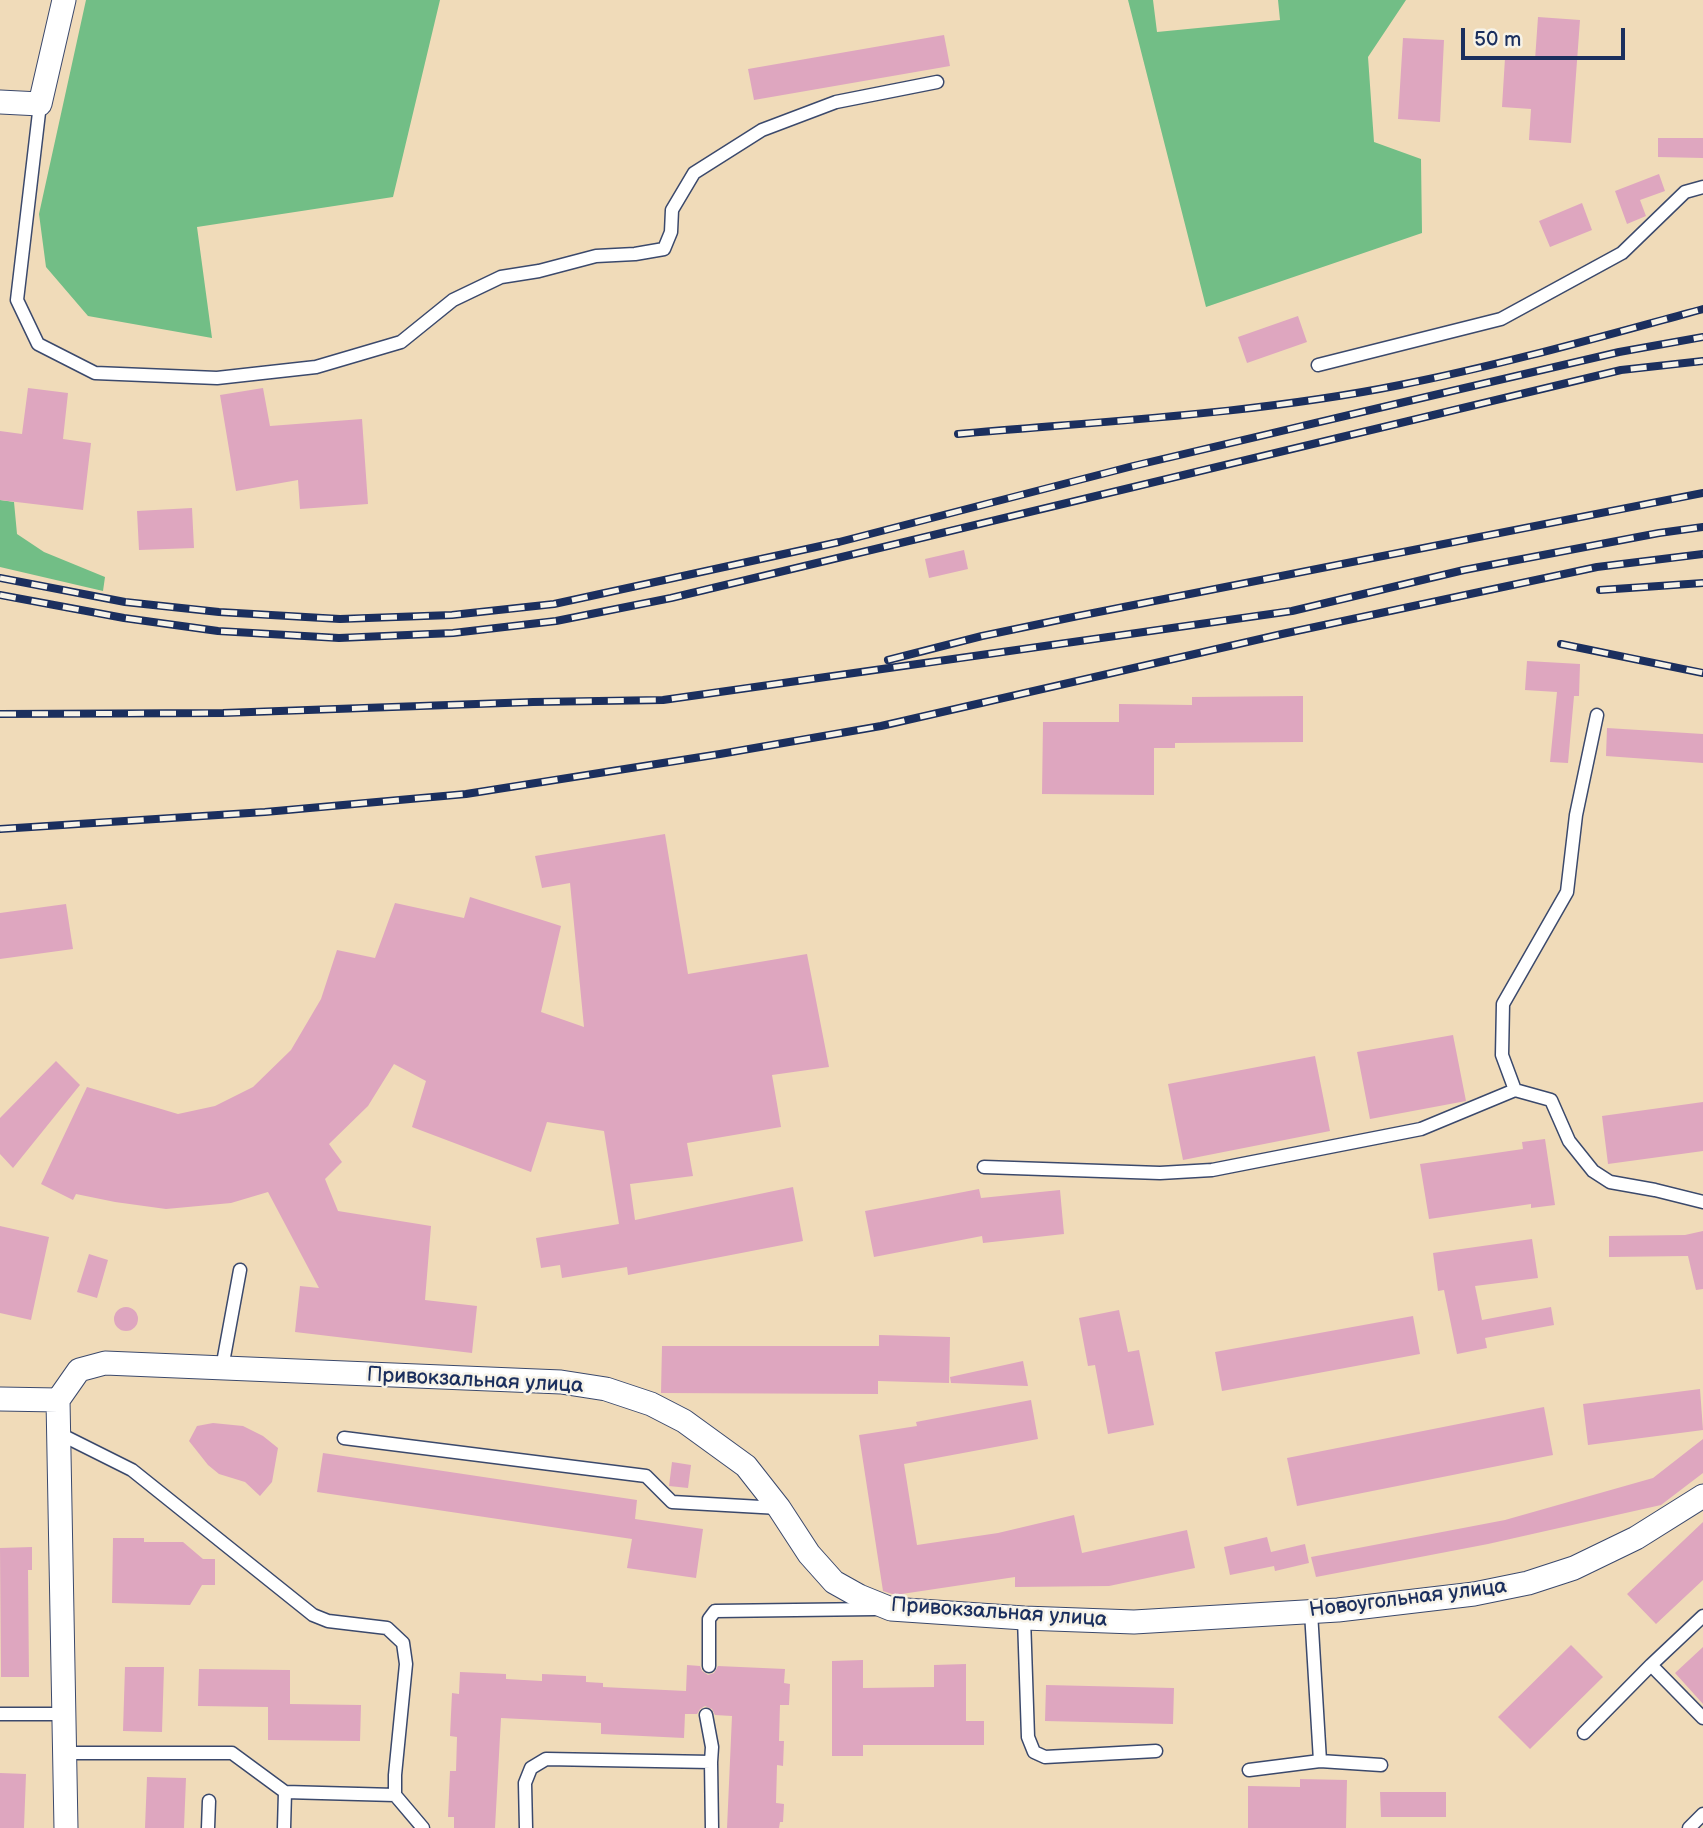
<!DOCTYPE html>
<html>
<head>
<meta charset="utf-8">
<style>
  body { margin:0 }
  #map { position:relative; width:1703px; height:1828px; overflow:hidden; background:#f0dbb9; font-family:"Balsamiq Sans",sans-serif }
  canvas { display:block }
  .scale { position:absolute; left:1461px; top:28px; width:164px; height:32px; box-sizing:border-box; border:4px solid #1b2f5e; border-top:0; padding-left:9px; font-size:21px; line-height:24px; white-space:nowrap; color:#1b2f5e; -webkit-text-stroke:5px #f7f3e8; paint-order:stroke }
</style>
</head>
<body>
<div id="map">
<canvas width="1703" height="1828"></canvas>
<div class="scale">50 m</div>
</div>
<script>
const g = document.querySelector('canvas').getContext('2d');
g.lineJoin = 'round';
function fill(path, color) {
  g.fillStyle = color;
  g.fill(path, 'evenodd');
}
function trace(path, color, width, dash) {
  g.strokeStyle = color;
  g.lineWidth = width;
  g.lineCap = dash ? 'butt' : 'round';
  g.setLineDash(dash || []);
  g.stroke(path);
}
function label(font, color, halo, rows, align = 'center') {
  g.font = font + ' "Balsamiq Sans",sans-serif';
  g.lineWidth = 5;
  g.setLineDash([]);
  g.textBaseline = 'middle';
  g.strokeStyle = halo;
  g.fillStyle = color;
  for (const [text, x, y, turn = 0] of rows) {
    g.save();
    g.translate(x, y);
    g.rotate((+turn || 0) * Math.PI / 180);
    g.textAlign = isNaN(turn) ? turn : align;
    if (halo) g.strokeText(text, 0, 0);
    g.fillText(text, 0, 0);
    g.restore();
  }
}
fill(new Path2D(`
  M86 0H440L393 197 197 227 212 338 88 316 46 267 39 214Z
  M1128 0H1153L1157 32 1280 20 1278 0H1406L1368 57 1374 142 1421 159 1422 233 1206 307Z
  M0 500 14 502 17 534 44 552 105 577 103 591 0 567Z`), '#72be86');
fill(new Path2D(`
  M1538 17 1580 20 1571 143 1529 140 1531 109 1502 107 1505 58 1535 60Z
  M944 35 950 66 754 100 748 69Z
  M1403 38 1444 40 1440 122 1398 119Z
  M1658 138H1703V158L1658 157Z
  M1659 174 1665 191 1640 200 1646 216 1627 224 1615 191Z
  M1582 203 1592 230 1550 247 1539 221Z
  M1298 316 1307 342 1247 363 1238 337Z
  M28 388 68 393 63 439 91 443 83 510 0 500V431L22 434Z
  M263 388 270 426 362 419 368 504 300 509 298 480 236 491 220 395Z
  M192 508 194 548 139 550 137 511Z
  M964 550 968 569 929 578 925 559Z
  M1527 661 1580 664 1579 696H1574L1568 763 1550 762 1557 692 1525 690Z
  M1303 696V742L1175 743V748H1154V795L1042 794 1043 722H1119V704L1192 705V697Z
  M1607 728 1703 734V763L1606 756Z
  M665 834 688 974 807 954 829 1067 772 1075 781 1127 687 1143 693 1176 630 1184 635 1220 793 1187 803 1241 628 1275 627 1267 562 1278 560 1265 541 1268 536 1238 619 1224 604 1131 547 1122 531 1172 412 1127 426 1081 394 1064 368 1106 329 1144 342 1162 325 1179 338 1211 431 1226 425 1300 477 1306 472 1353 295 1332 300 1286 319 1288 268 1192 231 1203 166 1209 115 1202 76 1194 73 1200 41 1184 87 1087 178 1114 215 1106 253 1087 291 1050 321 999 337 950 375 958 395 903 464 918 470 897 561 926 541 1012 584 1027 570 883 542 888 535 856Z
  M66 904 73 949 0 959V913Z
  M1453 1035 1466 1101 1370 1119 1357 1052Z
  M1315 1056 1330 1131 1183 1160 1168 1084Z
  M56 1061 80 1085 13 1168 0 1154V1118Z
  M1703 1102V1151L1608 1164 1602 1116Z
  M1545 1139 1555 1205 1531 1208V1204L1429 1219 1420 1164 1523 1149 1522 1142Z
  M979 1189 981 1198 1060 1190 1064 1234 983 1243 982 1236 874 1257 865 1211Z
  M0 1226 49 1237 31 1320 0 1313Z
  M1703 1231V1289L1696 1290 1688 1256 1609 1257V1236L1685 1235Z
  M1532 1239 1538 1278 1475 1286 1482 1320 1551 1307 1554 1325 1485 1338 1487 1348 1457 1354 1444 1290 1438 1291 1433 1253Z
  M89 1254 108 1260 97 1298 77 1292Z
  M114 1319a12 12 0 1 1 24 0a12 12 0 1 1-24 0Z
  M1119 1310 1128 1352 1139 1350 1154 1425 1108 1434 1095 1365 1088 1366 1079 1318Z
  M1413 1316 1420 1354 1222 1391 1215 1352Z
  M879 1335 950 1337 949 1383 878 1381V1394L661 1393 662 1346H879Z
  M1023 1361 1028 1386 951 1383 950 1377Z
  M1700 1389 1703 1430 1588 1445 1583 1404Z
  M1031 1400 1038 1439 904 1464 917 1545 998 1533 1074 1515 1082 1553 1187 1530 1195 1568 1109 1586 1015 1587V1577L895 1595 883 1591 859 1435 917 1426 916 1422Z
  M1544 1407 1553 1455 1297 1506 1287 1458Z
  M213 1423 243 1426 263 1436 278 1448 272 1482 260 1496 245 1482 219 1474 208 1465 189 1441 197 1426Z
  M1703 1439V1473L1661 1505 1488 1544 1316 1577 1311 1557 1505 1520 1653 1478Z
  M323 1453 637 1500 635 1519 703 1529 696 1578 627 1568 632 1539 317 1492Z
  M672 1462 691 1465 688 1488 669 1486Z
  M1703 1522V1580L1656 1624 1627 1594Z
  M1267 1537 1271 1552 1305 1544 1309 1563 1275 1571 1274 1566 1230 1575 1224 1547Z
  M113 1538H144V1542H183L203 1559H215V1585H202L190 1605 112 1603Z
  M32 1547V1570H28L29 1677H1L0 1548Z
  M1571 1645 1603 1677 1530 1749 1498 1717Z
  M1703 1647V1704L1675 1673Z
  M863 1660V1688L934 1687V1665L966 1664V1721H984V1745H863V1756H832V1661Z
  M687 1665 700 1666 702 1671 708 1675 714 1673 718 1666 785 1669 784 1683 790 1684 789 1705H780L779 1741H784L783 1766 777 1765 776 1803 784 1804 783 1822H780L779 1828H727L732 1716 715 1715 712 1709 705 1706 700 1709 697 1714H685L684 1738 601 1734V1723L501 1718 495 1828H454V1817H448L450 1771H456L457 1737 450 1736 452 1693 459 1694 460 1672 506 1674V1679L542 1681V1674L586 1676V1682L603 1683V1687L686 1691Z
  M125 1667H164L162 1732 123 1731Z
  M199 1669 290 1670V1704L361 1705 360 1741 268 1740V1707L198 1706Z
  M1046 1685 1174 1688 1173 1724 1045 1721Z
  M0 1773 26 1774 24 1828H0Z
  M147 1777 186 1778 184 1828H145Z
  M1300 1779 1347 1780 1346 1828H1248V1786L1300 1787Z
  M1380 1792H1446V1817H1381Z`), '#dea6bf');
const service = new Path2D(`
  M40 104 17 300 38 344 95 373 217 378 316 367 401 342 453 300 501 277 539 271 596 256 635 254 664 249 671 232 672 210 694 173 762 130 836 102 937 82
  M1318 365 1501 319 1622 253 1685 192 1703 187
  M1515 1090 1502 1055 1503 1004 1567 892 1576 815 1597 715
  M984 1167 1160 1173 1212 1170 1421 1129 1515 1090 1551 1100 1569 1141 1593 1171 1610 1182 1655 1190 1703 1202
  M222 1368 240 1270
  M58 1433 132 1470 313 1615 328 1621 387 1628 403 1643 406 1664 395 1775V1795
  M344 1438 646 1476 672 1502 779 1508
  M1311 1612 1320 1761
  M1703 1616 1651 1665 1703 1718
  M1024 1618 1028 1737 1034 1752 1045 1757 1156 1751
  M709 1666V1619L715 1611 875 1609
  M0 1714H64
  M1584 1733 1651 1665
  M65 1753H232L285 1792 395 1795 423 1828
  M711 1762 712 1828
  M1249 1770 1320 1761 1381 1765
  M208 1828 209 1801
  M284 1828 285 1792
  M526 1828 525 1783 531 1768 546 1759 711 1762 712 1747 706 1715
  M1689 1828 1703 1814`);
const minor = new Path2D(`
  M0 102 40 104 64 0
  M0 1399 58 1400
  M58 1400 79 1370 105 1363 561 1382 606 1389 651 1404 684 1421 746 1466 779 1508 809 1554 834 1582 859 1596 891 1609 1024 1618 1134 1622 1338 1610 1474 1594 1528 1583 1574 1568 1636 1538 1703 1496
  M58 1400 66 1828`);
trace(service, '#3b496c', 15);
trace(minor, '#3b496c', 25);
trace(service, '#fff', 12);
trace(minor, '#fff', 23);
const rail = new Path2D(`
  M958 434C1105 421 1255 414 1400 385 1502 365 1603 336 1703 309
  M0 578 125 602 219 612 340 619 452 615 554 604 839 542 1133 466 1383 407 1619 352 1703 337
  M1600 590 1703 583
  M0 595 124 618 218 631 339 638 453 633 556 621 671 598 1621 370 1703 361
  M1561 644 1703 673
  M888 660 982 636 1078 616 1703 493
  M0 714 223 713 533 702 663 700 1292 611 1464 570 1659 533 1703 527
  M0 829 265 812 466 794 720 754 881 726 1282 634 1597 567 1703 554`);
trace(rail, '#1b2f5e', 8);
trace(rail, '#f7f3e8', 5, [16]);
label('21px', '#1b2f5e', '#f7f3e8', [
  ["Привокзальная улица",475,1381,3],
  ["Новоугольная улица",1408,1599,-7],
  ["Привокзальная улица",999,1613,4]
]);
</script>
</body>
</html>
